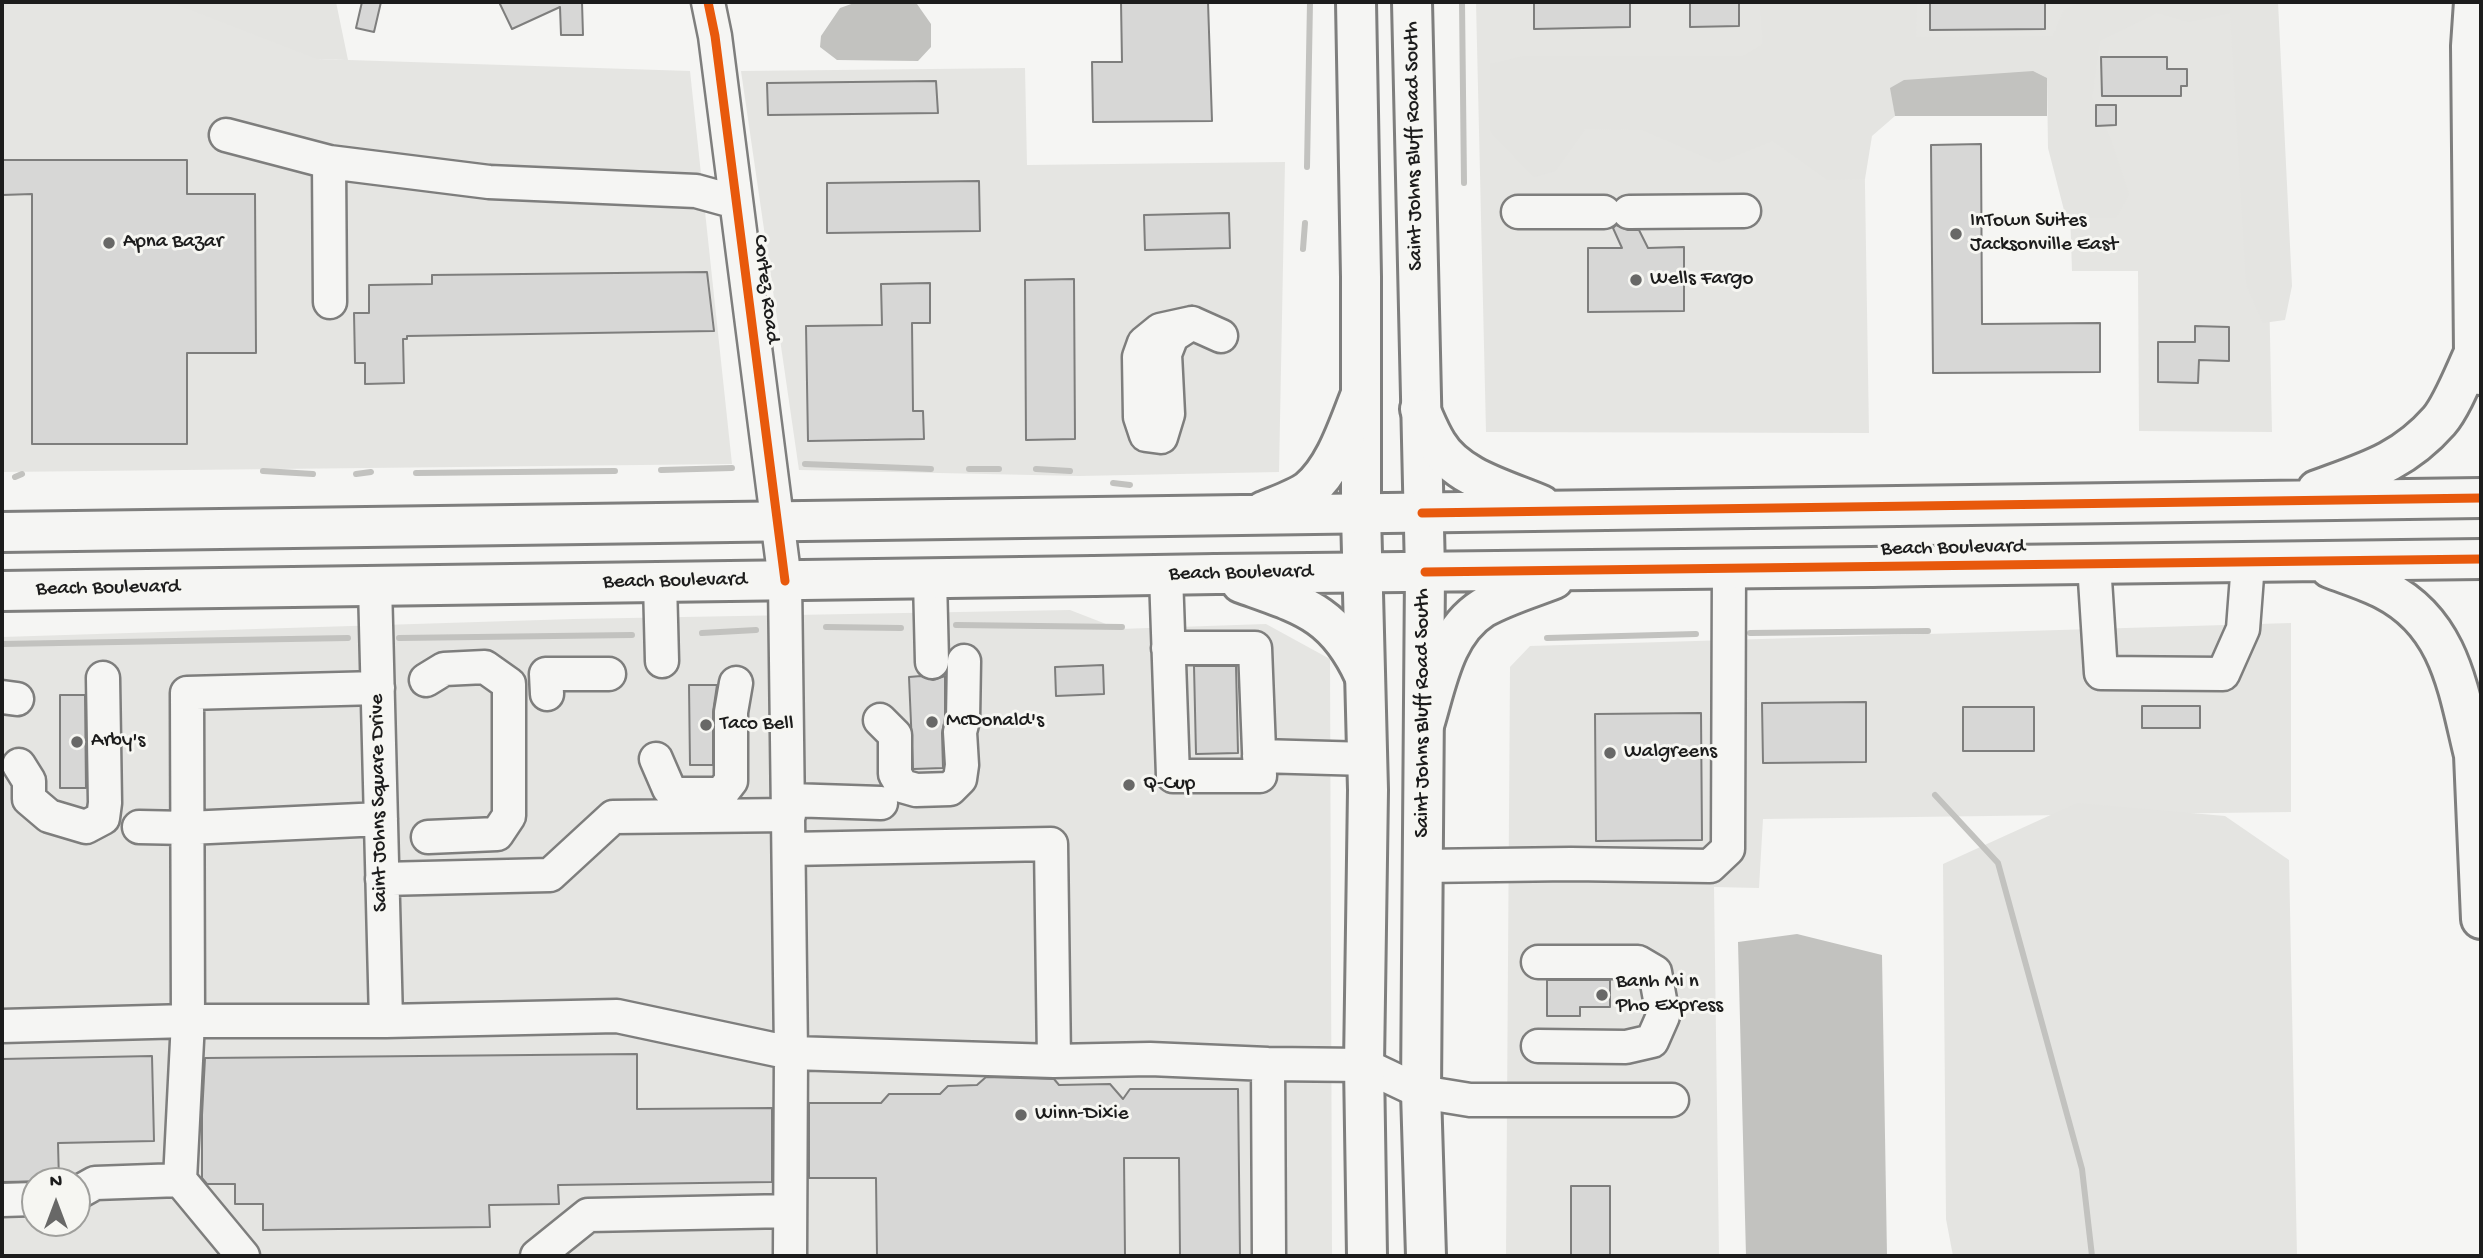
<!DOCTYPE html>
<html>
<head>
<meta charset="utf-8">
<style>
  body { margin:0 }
  #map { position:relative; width:2483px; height:1258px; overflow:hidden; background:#f5f5f3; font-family:"Gochi Hand",sans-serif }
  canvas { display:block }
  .frame { position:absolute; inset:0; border:4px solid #1c1c1c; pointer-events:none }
  .north { position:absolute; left:21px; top:1167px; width:70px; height:70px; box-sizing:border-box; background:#f6f6f2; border:2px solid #9f9f9c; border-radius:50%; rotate:0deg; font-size:19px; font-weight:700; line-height:28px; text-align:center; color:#1c1c1c }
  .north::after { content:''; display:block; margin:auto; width:24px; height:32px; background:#686867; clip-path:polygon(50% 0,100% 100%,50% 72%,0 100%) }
</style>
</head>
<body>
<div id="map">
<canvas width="2483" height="1258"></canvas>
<div class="frame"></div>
<div class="north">N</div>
</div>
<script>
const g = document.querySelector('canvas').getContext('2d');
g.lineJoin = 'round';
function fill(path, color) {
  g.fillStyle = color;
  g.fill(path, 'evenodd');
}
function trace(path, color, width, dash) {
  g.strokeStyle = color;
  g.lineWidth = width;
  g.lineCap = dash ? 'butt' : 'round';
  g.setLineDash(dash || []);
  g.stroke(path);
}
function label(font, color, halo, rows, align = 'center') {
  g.font = font + ' "Gochi Hand",sans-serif';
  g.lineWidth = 6;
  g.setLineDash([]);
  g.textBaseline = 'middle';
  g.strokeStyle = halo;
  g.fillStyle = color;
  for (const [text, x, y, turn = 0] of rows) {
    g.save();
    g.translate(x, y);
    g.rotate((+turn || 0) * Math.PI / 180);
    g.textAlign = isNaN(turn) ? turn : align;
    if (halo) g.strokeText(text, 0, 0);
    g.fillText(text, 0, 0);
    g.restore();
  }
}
fill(new Path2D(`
  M2 2H289L318 59 690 71 732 464 2 472Z
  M1476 2H2249L2268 241 2272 432 2139 431 2138 271H2072L2065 59 1863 63 1869 433 1486 432Z
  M1025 68 1027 165 1285 162 1279 472 1079 476 799 470 741 71Z
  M1070 610 1119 629 1266 624 1330 659 1332 1256H2V637L573 619ZM35 1181H77V1223H35Z
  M2291 623V812L1763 819 1759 888 1714 887 1719 1256H1506L1510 667 1530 646Z`), '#e5e5e2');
fill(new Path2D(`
  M170 2H336L348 60 317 59Z
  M1760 2H1917L1916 37 2053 36 2064 10 2081 2H2278L2292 286 2285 320 2263 323 2246 284 2230 13 2188 22 2157 13 2100 41 2092 98 2112 143 2129 194 2116 218H2066L2048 148 2047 78 1891 88 1895 116 1872 136 1865 179 1828 180 1773 141 1718 163 1642 130 1585 129 1555 171 1534 177 1490 131V64L1523 56H1743L1763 44Z
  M2077 803 2225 816 2289 860 2297 1256H1953L1946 1219 1943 864Z`), '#e4e4e1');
fill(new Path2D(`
  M857 2 917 4 931 24V47L918 61 837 60 820 47 821 36 840 8Z
  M2033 71 2047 78V116H1895L1890 88 1904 80Z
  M1797 934 1882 955 1887 1256H1746L1738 942Z`), '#c2c2bf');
trace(new Path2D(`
  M1462 2 1464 183
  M1307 167 1310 2
  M1303 249 1305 223
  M805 464 931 469
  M969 469H999
  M1036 469 1070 471
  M661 470 732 468
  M263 471 313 474
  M416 473 615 471
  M356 474 371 472
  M15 477 22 474
  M1113 483 1130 485
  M956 625 1122 627
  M826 627 901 628
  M702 633 756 630
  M1750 633 1928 631
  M399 638 632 635
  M1547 638 1696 634
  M2 644 348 638
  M1935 795 1998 863 2082 1169 2092 1256`), '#c2c2bf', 6);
const building = new Path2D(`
  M362 2H381L374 32 356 28Z
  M499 2H582L583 35H561L560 7 512 29Z
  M1121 2H1208L1212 121 1093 122 1092 62H1122Z
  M1534 2H1630V27L1534 29Z
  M1690 2H1739V26L1690 27Z
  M1930 2H2045V29L1930 30Z
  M2101 57H2167V69H2187V86H2181V96H2102Z
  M936 81 938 113 768 115 767 83Z
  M2096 105H2116V125L2096 126Z
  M1981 144 1982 324 2100 323V372L1933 373 1931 145Z
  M2 160H187V194H255L256 353H187V444H32V194L2 195Z
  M979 181 980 231 827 233V183Z
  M1229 213 1230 248 1145 250 1144 215Z
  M1616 225 1628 230H1639L1648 248 1684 247V311L1588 312V248H1622L1613 228Z
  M707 272 714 331 407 336V339H403L404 383 365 384V363H355L354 313H369V285L432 284V275Z
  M1074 279 1075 439 1026 440 1025 280Z
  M930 283V323H912L913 411H923L924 439 808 441 806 326 882 325 881 284Z
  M2195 326 2229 327V361L2199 360 2198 383 2158 382V342H2195Z
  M1103 665 1104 694 1056 696 1055 667Z
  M1194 666H1236L1238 753 1196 754Z
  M921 676 933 680 945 676V718L942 733 943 768 913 769 909 677Z
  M689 685H717L713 712V765H690Z
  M60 695H85L86 788H60Z
  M1866 702V762L1763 763 1762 703Z
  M2142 706H2200V728H2142Z
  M1963 707H2034V751H1963Z
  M1701 713 1702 840 1596 841 1595 714Z
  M1547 980H1610V1007H1580V1016H1547Z
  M637 1054V1109L772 1108V1182L558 1185 559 1204 489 1205 490 1227 263 1230V1204H235V1184H207L202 1178V1115L205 1058Z
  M152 1056 154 1141 58 1143 59 1181 2 1182V1059Z
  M986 1077 1054 1079 1059 1085 1110 1084 1123 1099 1130 1089H1238L1240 1256H1180L1179 1158H1124L1125 1256H877L876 1178H809V1103H881L889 1094H940L948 1086 977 1085Z
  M1571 1186H1610V1256H1571Z`);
fill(building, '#d7d7d6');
trace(building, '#7e7e7d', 2);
const minor = new Path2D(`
  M708 2 715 36 785 581 791 1053 790 1256
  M226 135 329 162
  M1518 212H1604
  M1629 212 1744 211
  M330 302 329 162 489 182 696 191 736 202
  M1192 323 1172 336 1165 354 1168 414 1161 437 1146 435 1140 417 1139 357 1144 343 1160 330 1192 323 1221 336
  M2094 564 2101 673 2223 674 2243 629 2248 563
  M1166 575 1173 776H1260L1255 648H1168
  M930 579 932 662
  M660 582 662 661
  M375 585 386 1021
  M426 680 444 669 485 667 509 684V816L497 834 428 837
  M547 694 546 674H609
  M2 697 17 699
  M880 720 895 735V774L902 786 916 790 950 789 960 779 962 765 960 732 963 720 964 661
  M1259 756 1368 759
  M656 759 669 789 675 794H721L731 781V712L736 683
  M19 765 29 781V799L49 816 86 827 103 818 105 803 103 678
  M789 800 881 803
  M139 827 188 828 381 819
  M789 849 1051 844 1054 1061
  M1423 866 1571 864 1710 866 1728 849 1729 569
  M382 879 550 875 613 817 789 815
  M1538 962H1638L1655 972 1663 1016 1652 1041 1626 1047 1538 1046
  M2 1026 188 1021H386L617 1016 791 1053 1054 1061 1150 1059 1268 1064 1364 1065 1421 1092 1470 1100H1672
  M1268 1064 1269 1256
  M180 1180 188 1021 187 693 378 688
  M77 1193 95 1183 180 1180 243 1256
  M2 1200 35 1199
  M537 1256 588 1215 790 1211`);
const major = new Path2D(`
  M1356 2 1361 277V514L1368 790 1364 1065 1367 1256
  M1412 2 1425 572 1421 1092 1426 1256
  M1871 567 1926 566
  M1094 576 1216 574`);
const highway = new Path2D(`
  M2474 2 2471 46 2474 353 2481 375
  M1420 409C1425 420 1430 433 1437 444 1457 478 1506 490 1541 505
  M2317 490C2366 472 2403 462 2439 421 2452 406 2465 372 2474 353
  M1264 511C1278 505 1297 499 1309 490 1336 467 1348 426 1361 394
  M2 532 2481 498
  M1926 566 2481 559
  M2330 568C2348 575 2368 581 2385 590 2451 624 2458 690 2474 755
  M1216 574 1871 567
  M1241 583C1302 605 1335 612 1364 675
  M2 591 1094 576
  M1425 722C1437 682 1445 632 1483 608 1504 596 1531 588 1554 579
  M2478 731 2474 755 2481 919`);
trace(minor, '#7e7e7d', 37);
trace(major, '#7e7e7d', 44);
trace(highway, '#7e7e7d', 44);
trace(minor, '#f5f5f3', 32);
trace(major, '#f5f5f3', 38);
trace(highway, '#f5f5f3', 38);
trace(new Path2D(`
  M708 2 715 36 785 581
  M1422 513 2481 498
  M1425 572 2481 559`), '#e8590c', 9);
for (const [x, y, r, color] of [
  [1956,234,7,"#686867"],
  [109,243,7,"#686867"],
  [1636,280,7,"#686867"],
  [932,722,7,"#686867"],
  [706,725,7,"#686867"],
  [77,742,7,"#686867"],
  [1610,753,7,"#686867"],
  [1129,785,7,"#686867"],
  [1602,995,7,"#686867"],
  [1021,1115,7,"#686867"]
]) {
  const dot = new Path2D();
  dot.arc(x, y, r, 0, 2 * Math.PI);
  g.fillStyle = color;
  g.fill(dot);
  trace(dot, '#f6f6f2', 2.5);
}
label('21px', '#1c1c1c', '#f6f6f2', [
  ["Saint Johns Bluff Road South",1415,146,-91],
  ["Cortez Road",765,289,83],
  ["Beach Boulevard",1953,549,-1],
  ["Beach Boulevard",1241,574,-1],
  ["Beach Boulevard",675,582,-1],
  ["Beach Boulevard",108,589,-1],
  ["Saint Johns Bluff Road South",1424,713,-90],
  ["Saint Johns Square Drive",380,803,-91]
]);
label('21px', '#1c1c1c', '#f6f6f2', [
  ["InTown Suites",1970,222],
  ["Jacksonville East",1970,246],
  ["Apna Bazar",123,243],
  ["Wells Fargo",1650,280],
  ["McDonald's",946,722],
  ["Taco Bell",720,725],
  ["Arby's",91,742],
  ["Walgreens",1624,753],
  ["Q-Cup",1143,785],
  ["Banh Mi n",1616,983],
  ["Pho Express",1616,1007],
  ["Winn-Dixie",1035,1115]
], 'left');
</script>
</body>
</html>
